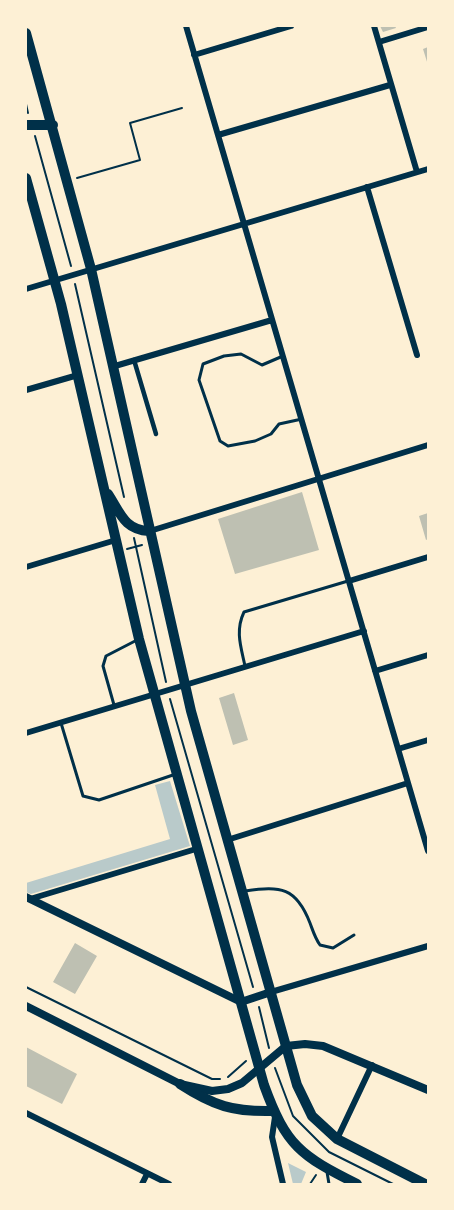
<!DOCTYPE html>
<html>
<head>
<meta charset="utf-8">
<style>
  body { margin:0 }
  #map { position:relative; width:454px; height:1210px; overflow:hidden; background:#fdf0d5; font-family:Inter,sans-serif }
  canvas { display:block }
  .frame { position:absolute; inset:0; border:27px solid #fdf0d5; pointer-events:none }
</style>
</head>
<body>
<div id="map">
<canvas width="454" height="1210"></canvas>
<div class="frame"></div>
</div>
<script>
const g = document.querySelector('canvas').getContext('2d');
g.lineJoin = 'round';
function fill(path, color) {
  g.fillStyle = color;
  g.fill(path, 'evenodd');
}
function trace(path, color, width, dash) {
  g.strokeStyle = color;
  g.lineWidth = width;
  g.lineCap = dash ? 'butt' : 'round';
  g.setLineDash(dash || []);
  g.stroke(path);
}
fill(new Path2D(`
  M170 781 190 846 31 894 26 892V883L170 839 155 785Z
  M288 1163 306 1172 301 1184H293Z`), '#b9caca');
fill(new Path2D(`
  M380 26H395L396 28 383 32Z
  M428 47V65L423 49Z
  M302 492 319 550 235 574 218 519Z
  M428 513V539L426 540 419 516Z
  M234 693 248 740 233 745 219 698Z
  M75 943 97 956 75 994 53 982Z
  M26 1047 77 1074 62 1104 26 1086Z`), '#bec0b2');
trace(new Path2D(`
  M26 104 28 113
  M35 136 71 266
  M77 178 140 160 130 123 182 108
  M75 284 124 497
  M134 538 166 682
  M127 549 142 545
  M170 699 253 987
  M26 987 212 1079H220
  M259 1007 269 1048
  M275 1068 293 1116 329 1152 393 1184
  M228 1077 246 1061
  M310 1184 316 1175`), '#003049', 2);
trace(new Path2D(`
  M283 356 262 365 241 354 224 356 203 364 199 380 220 441 228 446 255 441 271 434 279 424 302 419
  M245 666C241 647 235 631 244 612L348 581
  M114 705 103 666 106 656 137 640
  M61 723 83 796 99 800 173 775
  M245 891C281 886 296 887 310 923 313 931 315 938 320 945L333 948 354 935
  M327 1172 329 1184`), '#003049', 3);
trace(new Path2D(`
  M134 360 156 434`), '#003049', 4.5);
trace(new Path2D(`
  M186 26 428 851
  M374 26 417 172
  M379 42 428 27
  M194 55 291 26
  M218 135 390 85
  M367 187 417 355
  M26 289 428 169
  M115 366 272 320
  M26 390 78 375
  M150 531 428 445
  M26 567 116 540
  M349 581 428 557
  M375 671 428 655
  M26 733 364 631
  M398 749 428 740
  M227 840 408 783
  M30 899 196 849
  M271 992 428 946
  M26 1113 169 1184
  M275 1117 272 1137 283 1184
  M337 1139 372 1065
  M142 1184 147 1174`), '#003049', 6);
trace(new Path2D(`
  M26 897 241 1002 271 992
  M26 1006 180 1084 212 1091 228 1089 242 1083 286 1046 305 1044 323 1046 428 1090`), '#003049', 8);
trace(new Path2D(`
  M26 33 91 269 191 711 297 1085 312 1116 337 1139 425 1184
  M26 125H53
  M26 178 61 304 139 639 264 1085C286 1146 301 1156 357 1184
  M108 494C120 512 124 530 149 531
  M180 1084C214 1106 233 1112 273 1111`), '#003049', 10);
</script>
</body>
</html>
